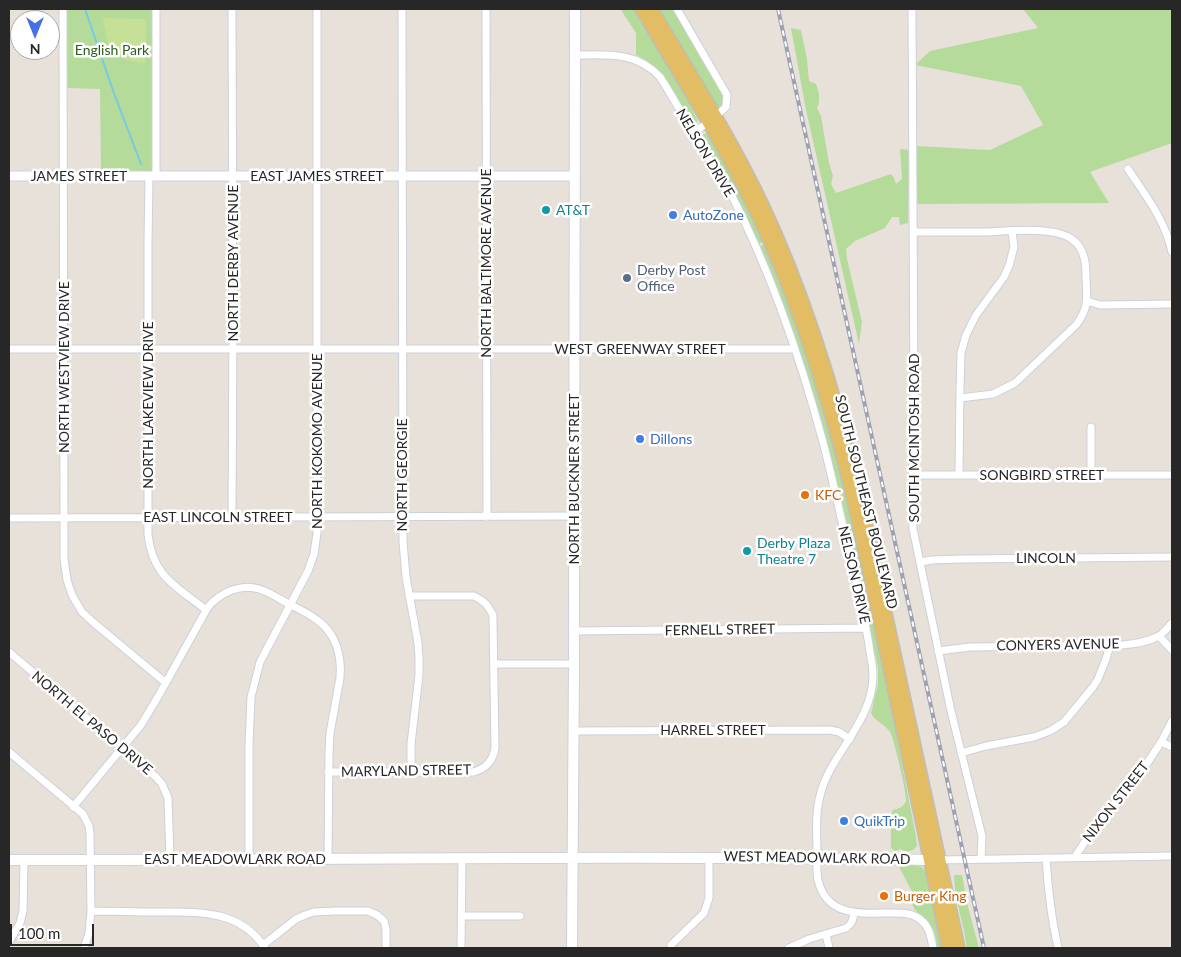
<!DOCTYPE html>
<html>
<head>
<meta charset="utf-8">
<style>
  body { margin:0 }
  #map { position:relative; width:1181px; height:957px; overflow:hidden; background:#e8e1da; font-family:Lato,sans-serif }
  canvas { display:block }
  .frame { position:absolute; inset:0; border:10px solid #272727; pointer-events:none }
  .north { position:absolute; left:10px; top:10px; width:50px; height:50px; box-sizing:border-box; background:#fff; border:1px solid #a9a9a9; border-radius:50%; rotate:180deg; font-size:14px; font-weight:700; line-height:20px; text-align:center; color:#272727 }
  .north::after { content:''; display:block; margin:auto; width:18px; height:22px; background:#476fe8; clip-path:polygon(50% 0,100% 100%,50% 72%,0 100%) }
  .scale { position:absolute; left:10px; top:924px; width:84px; height:22px; box-sizing:border-box; border:2px solid #272727; border-top:0; padding-left:6px; font-size:15px; line-height:18px; white-space:nowrap; color:#272727; -webkit-text-stroke:4px #fff; paint-order:stroke }
</style>
</head>
<body>
<div id="map">
<canvas width="1181" height="957"></canvas>
<div class="frame"></div>
<div class="north">N</div>
<div class="scale">100 m</div>
</div>
<script>
const g = document.querySelector('canvas').getContext('2d');
g.lineJoin = 'round';
function fill(path, color) {
  g.fillStyle = color;
  g.fill(path, 'evenodd');
}
function trace(path, color, width, dash) {
  g.strokeStyle = color;
  g.lineWidth = width;
  g.lineCap = dash ? 'butt' : 'round';
  g.setLineDash(dash || []);
  g.stroke(path);
}
function label(font, color, halo, rows, align = 'center') {
  g.font = font + ' Lato,sans-serif';
  g.lineWidth = 5;
  g.setLineDash([]);
  g.textBaseline = 'middle';
  g.strokeStyle = halo;
  g.fillStyle = color;
  for (const [text, x, y, turn = 0] of rows) {
    g.save();
    g.translate(x, y);
    g.rotate((+turn || 0) * Math.PI / 180);
    g.textAlign = isNaN(turn) ? turn : align;
    if (halo) g.strokeText(text, 0, 0);
    g.fillText(text, 0, 0);
    g.restore();
  }
}
fill(new Path2D(`
  M67 9H113L116 10H152L153 171H101L100 89 67 88Z
  M624 9H636C657 45 678 81 697 119V122L694 124 691 122C676 96 664 69 636 55V33L621 10Z
  M658 9H673L724 95V104L722 107 719 108 714 105Z
  M1023 9H1172V143L1090 172 1109 203 915 204V146L990 150 1043 125 1021 86 915 65 930 51 1038 28Z
  M791 28 801 30 807 59 809 81 816 84C819 92 821 100 817 108L821 116 829 163 833 176 831 184 836 193 891 174 894 178 896 184 902 179 900 149 909 150 908 223 900 225 899 217H892L885 228 855 241 846 249 847 259 862 322 859 344 806 110Z
  M704 134H708L723 157 764 241 759 244 760 246 764 244 782 284 809 355 831 430 877 634 916 837 917 846C911 853 907 852 900 849L895 851 891 848V813L893 810C898 809 904 807 906 801 907 795 894 738 890 732 885 724 874 721 871 713L878 684V667L844 511 818 410 736 198 724 174 702 141 701 137Z
  M914 864 922 867 927 874 943 948H937C936 940 935 931 930 925 924 916 915 914 912 903L917 901 898 865Z
  M954 875H962L968 907 979 948H967C964 924 954 899 954 875Z`), '#b4db9a');
fill(new Path2D(`
  M103 18 143 19 146 22 145 63C110 59 109 52 103 18Z`), '#c6e197');
trace(new Path2D(`
  M85 9 115 96 141 164`), '#75cce2', 2);
const minor = new Path2D(`
  M63 9 64 541V559L67 580 72 595 82 612 94 623 166 683
  M156 9V176
  M402 9 403 542 406 577 418 643 419 658V675L411 744V772
  M486 9 487 517
  M677 9 727 95 726 107 716 116
  M912 9 914 400 912 494 913 529 951 711 982 836 981 859
  M574 55C607 55 636 51 660 77 673 97 684 118 696 138 707 158 720 175 731 194 771 272 800 357 823 442 831 473 838 504 845 535 854 571 863 608 869 645 870 654 873 665 873 675 873 712 847 739 830 770 815 798 816 819 817 849 817 859 816 870 818 880 827 918 862 913 893 913 903 913 914 913 922 921 930 928 931 938 933 948
  M693 132 708 123
  M1128 169C1146 196 1165 220 1172 252
  M149 176 148 243V535C153 577 176 586 206 610
  M913 232C937 232 962 232 986 232 1008 231 1055 226 1073 240 1085 249 1086 264 1086 278 1087 299 1089 308 1076 325L1015 383 993 394 960 398
  M1087 301 1100 305 1172 304
  M9 349H795
  M913 475H1172
  M959 475 960 388 961 353 966 335 976 315 1004 277 1009 266 1014 247 1012 231
  M1091 475V427
  M232 517 233 324 232 9
  M9 518 574 516
  M920 562 932 560 962 559 1172 557
  M574 631 866 628
  M1159 636 1172 650
  M938 651 970 647 1122 645C1134 644 1147 642 1157 637 1163 634 1168 627 1172 623
  M9 652 156 777 162 784 168 798 170 859
  M494 664H574
  M574 731 830 730 839 732 850 739
  M1161 742 1172 747
  M9 752 83 814 89 826 90 834 91 911 89 933 84 948
  M961 753 986 746 1034 737 1050 731 1064 722 1093 687 1098 679 1106 659 1110 645
  M328 772H473C485 769 493 761 495 748L493 620V615L487 605 481 600 474 596H409
  M73 807 141 725 159 695 208 607C220 593 240 583 259 589 269 592 278 598 287 603 297 608 308 613 317 620 336 633 342 656 340 678L330 733 329 753 328 859
  M1075 857 1086 840 1103 817 1135 782 1161 742 1172 721
  M1046 858C1048 890 1051 917 1058 948
  M249 859V745L251 697 260 662 308 571 314 554 317 533V9
  M940 860 1172 856
  M91 911C113 911 135 912 157 912 197 912 240 909 265 948
  M461 916H520
  M826 934 829 948
  M9 942 20 923 23 911 24 860
  M263 945 296 919 305 915 314 912 335 911H368L377 915 384 921 386 929V948
  M671 945 704 913 709 898V857
  M461 948 462 858
  M789 948 809 939 846 928C852 924 853 920 854 913`);
const tertiary = new Path2D(`
  M9 176H574`);
const secondary = new Path2D(`
  M9 860C318 860 627 855 936 860
  M572 948 574 664 575 9`);
const primary = new Path2D(`
  M641 9C689 91 741 171 777 259 802 319 822 382 839 444 854 499 865 555 877 610 901 723 924 836 948 948
  M652 9C690 73 730 136 762 203 806 296 836 395 860 494L959 948`);
trace(minor, '#ccd0db', 9);
trace(tertiary, '#ccd0db', 11);
trace(secondary, '#ccd0db', 12);
trace(primary, '#bebebe', 14);
trace(minor, '#fff', 7);
trace(tertiary, '#fff', 9);
trace(secondary, '#fff', 10);
trace(primary, '#e2bd64', 11);
const rail = new Path2D(`
  M778 9 984 948`);
trace(rail, '#9da1b0', 4);
trace(rail, '#fff', 2, [5.5]);
for (const [x, y, r, color] of [
  [546,210,5,"#0f9aa8"],
  [673,215,5,"#3f7fe0"],
  [627,278,5,"#5c6f8a"],
  [640,439,5,"#3f7fe0"],
  [805,495,5,"#e8710a"],
  [747,551,5,"#0f9aa8"],
  [844,821,5,"#3f7fe0"],
  [884,896,5,"#e8710a"]
]) {
  const dot = new Path2D();
  dot.arc(x, y, r, 0, 2 * Math.PI);
  g.fillStyle = color;
  g.fill(dot);
  trace(dot, '#fff', 2);
}
label('14px', '#305c1f', '#fff', [
  ["English Park",112,50]
]);
label('14px', '#272727', '#fff', [
  ["NELSON DRIVE",705,153,59],
  ["JAMES STREET",79,176],
  ["EAST JAMES STREET",317,176],
  ["NORTH DERBY AVENUE",233,263,-90],
  ["NORTH BALTIMORE AVENUE",486,263,-90],
  ["WEST GREENWAY STREET",640,349],
  ["NORTH WESTVIEW DRIVE",64,367,-90],
  ["NORTH LAKEVIEW DRIVE",148,405,-90],
  ["SOUTH MCINTOSH ROAD",914,438,-90],
  ["NORTH KOKOMO AVENUE",317,441,-90],
  ["NORTH GEORGIE",402,475,-90],
  ["SONGBIRD STREET",1042,475],
  ["NORTH BUCKNER STREET",574,479,-90],
  ["SOUTH SOUTHEAST BOULEVARD",866,502,76],
  ["EAST LINCOLN STREET",218,517],
  ["LINCOLN",1046,558],
  ["NELSON DRIVE",854,575,77],
  ["FERNELL STREET",720,630,-1],
  ["CONYERS AVENUE",1058,645,-1],
  ["NORTH EL PASO DRIVE",92,723,40],
  ["HARREL STREET",713,730],
  ["MARYLAND STREET",406,771,-1],
  ["NIXON STREET",1116,802,-52],
  ["WEST MEADOWLARK ROAD",817,858,1],
  ["EAST MEADOWLARK ROAD",235,859]
]);
label('14px', '#0d838f', '#fff', [
  ["AT&T",556,210],
  ["Derby Plaza",757,543],
  ["Theatre 7",757,559]
], 'left');
label('14px', '#366cbe', '#fff', [
  ["AutoZone",683,215],
  ["Dillons",650,439],
  ["QuikTrip",854,821]
], 'left');
label('14px', '#4e5e75', '#fff', [
  ["Derby Post",637,270],
  ["Office",637,286]
], 'left');
label('14px', '#c56008', '#fff', [
  ["KFC",815,495],
  ["Burger King",894,896]
], 'left');
</script>
</body>
</html>
